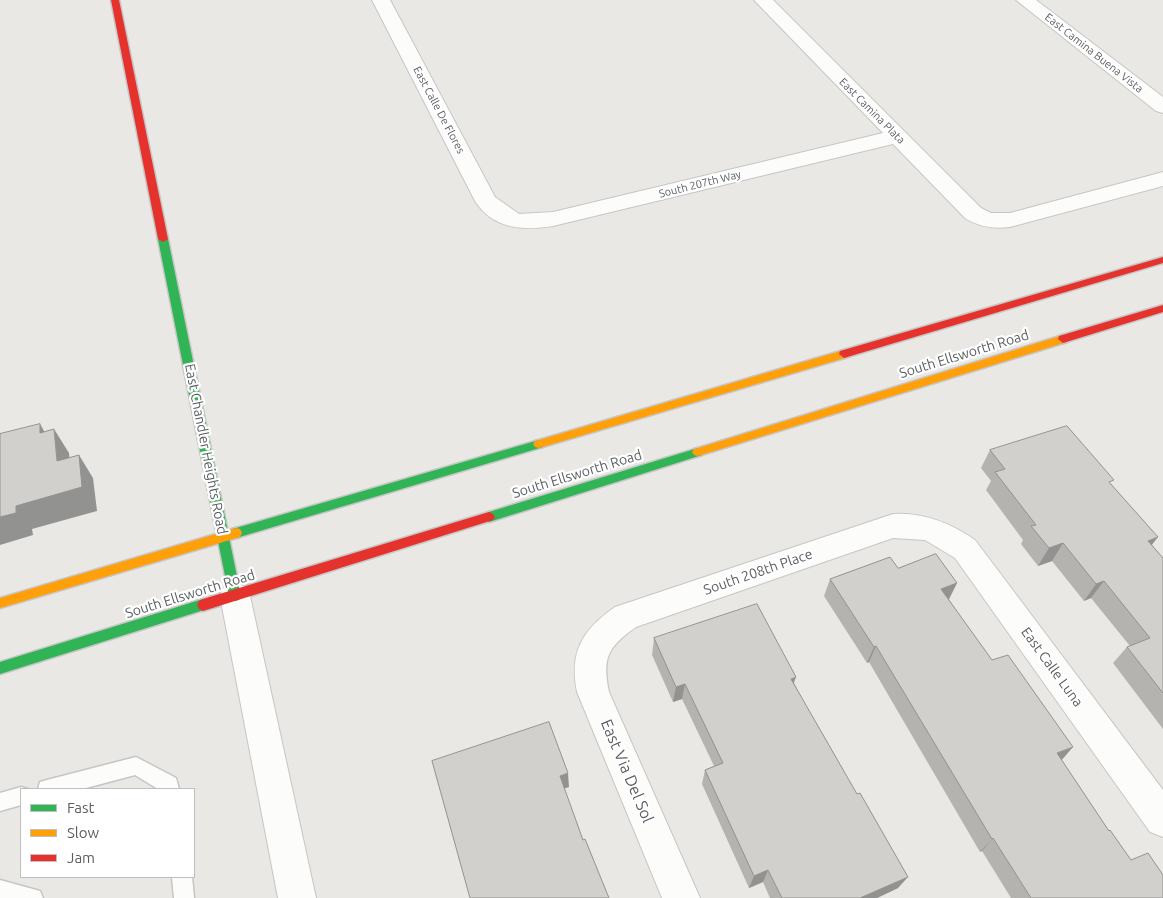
<!DOCTYPE html>
<html>
<head>
<meta charset="utf-8">
<style>
  body { margin:0 }
  #map { position:relative; width:1163px; height:898px; overflow:hidden; background:#e9e8e4; font-family:Ubuntu,sans-serif }
  canvas { display:block }
  .legend { position:absolute; left:20px; top:788px; width:175px; height:90px; box-sizing:border-box; background:#fff; border:1px solid #bdbfc0; margin:0; padding:6px 9px; list-style:none; font-size:15px; color:#5a5e61 }
  .legend li { display:flex; align-items:center; gap:10px; height:25px }
  .legend b { width:25px; border:1px solid #bdbfc0 }
</style>
</head>
<body>
<div id="map">
<canvas width="1163" height="898"></canvas>
<ul class="legend">
<li><b style="height:6px;background:#30b455"></b>Fast</li>
<li><b style="height:6px;background:#ff9f0a"></b>Slow</li>
<li><b style="height:6px;background:#e5322d"></b>Jam</li>
</ul>
</div>
<script>
const g = document.querySelector('canvas').getContext('2d');
g.lineJoin = 'round';
function trace(path, color, width, dash) {
  g.strokeStyle = color;
  g.lineWidth = width;
  g.lineCap = dash ? 'butt' : 'round';
  g.setLineDash(dash || []);
  g.stroke(path);
}
function fill(path, color) {
  g.fillStyle = color;
  g.fill(path, 'evenodd');
}
function label(font, color, halo, rows, align = 'center') {
  g.font = font + ' Ubuntu,sans-serif';
  g.lineWidth = 4.5;
  g.setLineDash([]);
  g.textBaseline = 'middle';
  g.strokeStyle = halo;
  g.fillStyle = color;
  for (const [text, x, y, turn = 0] of rows) {
    g.save();
    g.translate(x, y);
    g.rotate((+turn || 0) * Math.PI / 180);
    g.textAlign = isNaN(turn) ? turn : align;
    if (halo) g.strokeText(text, 0, 0);
    g.fillText(text, 0, 0);
    g.restore();
  }
}
const lane = new Path2D(`
  M136 757 176 778 179 789H158L135 775 82 789H38L40 782 47 780Z
  M21 787 28 789H21V805L0 811V793Z
  M172 877H192L194 898H174Z
  M0 880 40 891 43 898H0Z`);
const street = new Path2D(`
  M372 0H390L495 197 519 214 553 212 883 133 754 0H773L981 208 991 213H1010L1163 172V186L1010 227C994 229 979 227 965 218L893 144 553 226C523 231 493 229 475 201Z
  M1016 0H1036L1163 97V113L1156 111Z
  M893 514C924 512 950 523 975 540L1163 790V837L1150 832 955 558 925 540 893 538 636 627C608 647 602 657 609 692L700 898H662L577 692C569 652 582 630 615 607Z
  M235 583 246 587 250 596 316 898H278L220 596 224 587Z`);
const fast = new Path2D(`
  M163 236 168 239 241 596 239 600 235 601 231 600 229 596 158 239Z
  M539 440 543 441 545 444 543 447 236 538 232 537 230 533 232 529 236 528Z
  M698 448 702 449 704 452 702 455 489 522 485 520 483 517 485 514 489 512Z
  M203 599 207 601 209 605 207 609 0 674V662Z`);
const slow = new Path2D(`
  M1063 335 1068 339 1067 342 698 456 694 455 692 452 694 449 698 448Z
  M844 350 848 351 849 354 848 357 539 448 535 447 533 444 535 441 539 440Z
  M236 528 240 529 242 533 240 537 0 608V598Z`);
const jam = new Path2D(`
  M111 0H119L168 239 163 242 158 239Z
  M1163 257V263L844 358 839 354 840 351Z
  M1163 305V312L1063 343 1058 339 1059 336Z
  M489 512 493 514 495 517 493 520 203 611 199 609 197 605 199 601 203 599Z`);
trace(lane, '#c6c6c6', 3);
trace(street, '#c6c6c6', 2);
trace(fast, '#c6c6c6', 3);
trace(slow, '#c6c6c6', 3);
trace(jam, '#c6c6c6', 3);
fill(lane, '#fcfcfb');
fill(street, '#fcfcfb');
fill(fast, '#30b455');
fill(slow, '#ff9f0a');
fill(jam, '#e5322d');
fill(new Path2D(`
  M990 450 1111 484 1152 545 1163 558V729L1113 663 1127 647 1130 646 1091 598 1084 601 1052 561 1038 566 1021 544 1023 540 986 490 991 481 981 468Z
  M898 568 957 583 949 600 1061 760 1109 831 1131 860 1163 898H1011L982 851 980 852 869 662 867 663 824 596 830 579Z
  M654 638 794 683 898 888 877 898H770L763 882 749 888 702 784 705 770 714 766 682 699 673 702 652 655Z`), '#b4b3b0');
fill(new Path2D(`
  M40 424 54 448 40 433Z
  M54 429 69 453 72 484 57 461Z
  M79 455 93 478 97 511 32 529 33 535 0 545V517Z
  M1158 537 1144 555 1148 541Z
  M1063 543 1052 561 1038 566 1049 548Z
  M1104 581 1091 598 1084 601 1096 584Z
  M957 583 948 600 941 589Z
  M876 646 869 662 867 663 874 647Z
  M796 677 790 693 791 679Z
  M685 684 682 699 673 702 676 687Z
  M1073 747 1060 762 1057 753Z
  M568 773 569 787 560 790V776Z
  M993 838 982 851 980 852 992 839Z
  M768 870 763 882 749 888 754 876Z
  M908 877 898 888 877 898H860Z`), '#929290');
const building = new Path2D(`
  M40 424V433L54 429 57 461 79 455 82 487 16 506V513L0 517V434Z
  M1067 426 1114 480 1109 482 1158 537 1148 541 1163 558V693L1127 647 1150 638 1104 581 1096 584 1063 543 1049 548 1031 526 1036 525 995 472 1005 469 990 450Z
  M936 554 957 583 941 589 992 660 1008 655 1073 747 1057 753 1109 831 1110 830 1131 860 1148 853 1163 875V898H1031L993 838 992 839 876 646 874 647 830 579 890 557 898 568Z
  M757 604 796 677 791 679 857 794 860 793 908 877 860 898H782L768 870 754 876 705 770 723 763 685 684 676 687 654 638Z
  M549 722 568 773 560 776 583 840 585 839 609 898H470L432 761Z`);
fill(building, '#d1d0cd');
trace(building, '#929290', 1);
label('11px', '#5a5e61', '#fff', [
  ["East Camina Buena Vista",1094,53,38],
  ["East Calle De Flores",439,110,62],
  ["East Camina Plata",872,111,45],
  ["South 207th Way",700,184,-14]
]);
label('14px', '#5a5e61', '#fff', [
  ["South Ellsworth Road",964,354,-17],
  ["East Chandler Heights Road",206,449,79],
  ["South Ellsworth Road",577,474,-17],
  ["South 208th Place",758,572,-19],
  ["South Ellsworth Road",190,594,-17],
  ["East Calle Luna",1052,667,54]
]);
label('16px', '#5a5e61', '#fff', [
  ["East Via Del Sol",627,771,67]
]);
</script>
</body>
</html>
